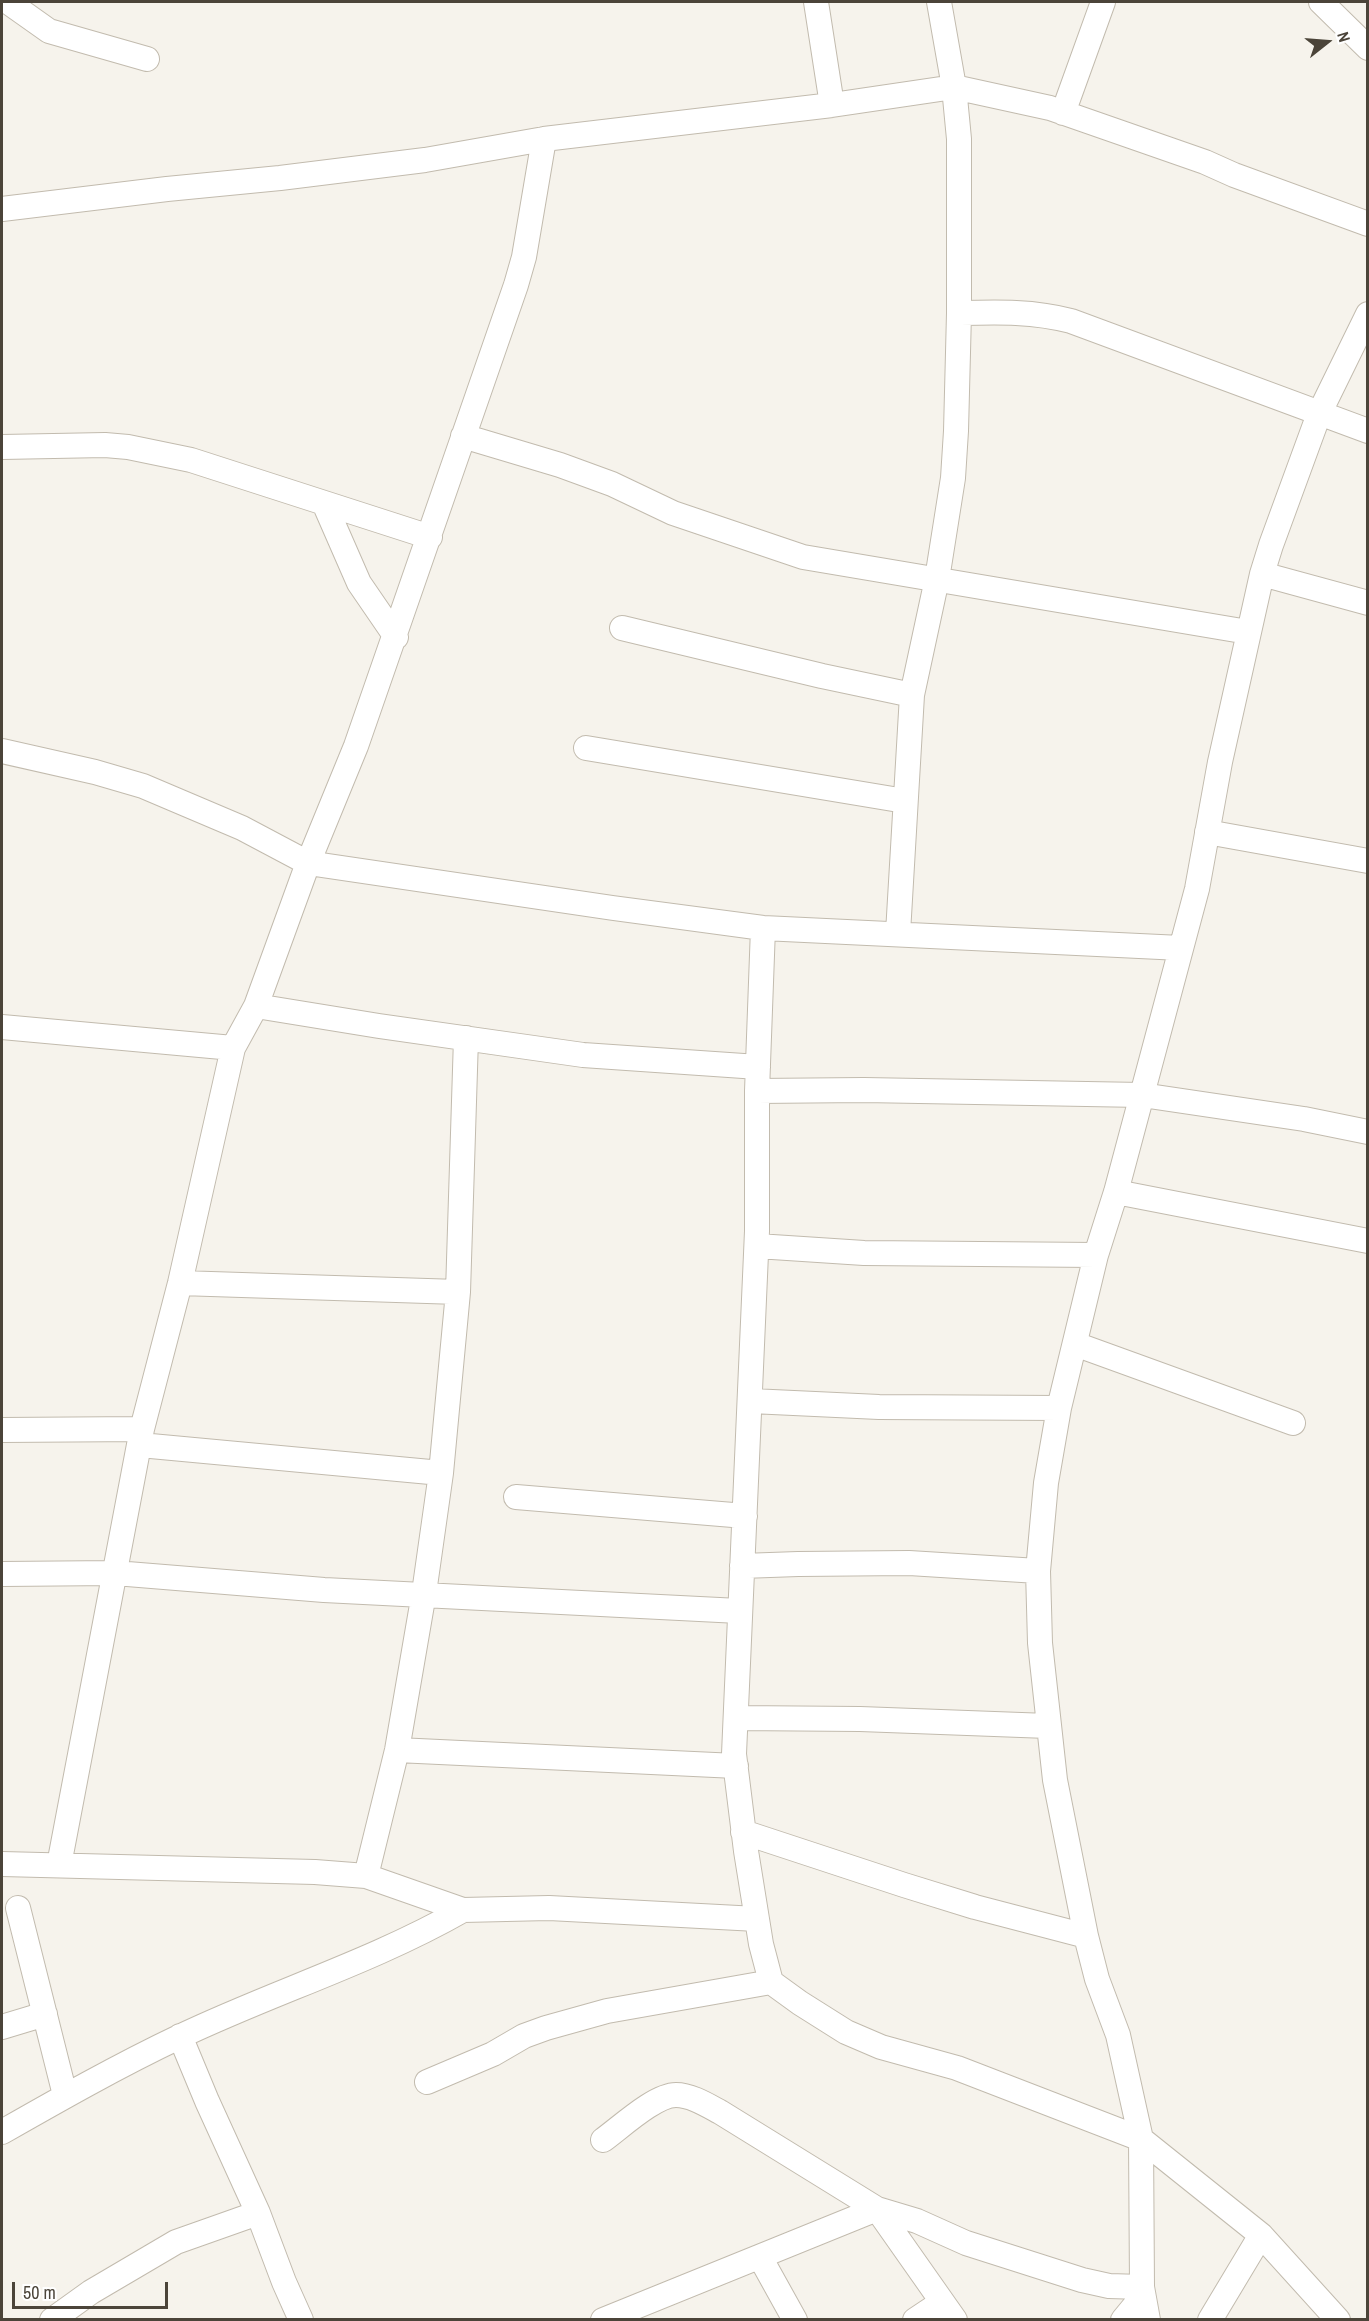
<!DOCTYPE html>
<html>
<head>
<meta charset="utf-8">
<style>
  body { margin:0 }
  #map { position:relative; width:1369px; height:2321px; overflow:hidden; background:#f6f3ec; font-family:"Archivo Narrow",sans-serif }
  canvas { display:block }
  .frame { position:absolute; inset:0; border:3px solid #4b4439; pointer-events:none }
  .north { position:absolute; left:1297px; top:12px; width:60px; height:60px; -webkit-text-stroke:4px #fff; paint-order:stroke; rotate:73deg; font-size:16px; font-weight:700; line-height:24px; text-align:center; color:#4b4439 }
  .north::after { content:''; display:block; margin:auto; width:21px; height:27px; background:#4b4439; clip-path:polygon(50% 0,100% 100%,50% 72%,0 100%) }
  .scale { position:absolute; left:12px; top:2282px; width:156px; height:27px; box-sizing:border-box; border:3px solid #4b4439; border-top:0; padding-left:8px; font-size:18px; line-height:21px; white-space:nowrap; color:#4b4439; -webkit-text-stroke:4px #fff; paint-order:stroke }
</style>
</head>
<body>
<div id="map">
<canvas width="1369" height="2321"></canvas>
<div class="frame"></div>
<div class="north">N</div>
<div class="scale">50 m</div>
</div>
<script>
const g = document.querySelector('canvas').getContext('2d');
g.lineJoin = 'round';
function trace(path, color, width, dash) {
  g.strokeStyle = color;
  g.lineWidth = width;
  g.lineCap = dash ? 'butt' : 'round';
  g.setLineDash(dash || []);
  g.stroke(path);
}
const minor = new Path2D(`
  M8 2 49 31 147 59
  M816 2 832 105
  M1321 2 1368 48
  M1063 113 1103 2
  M2 209 167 189 280 178 425 160 544 139 832 105 954 87 1050 108 1205 162 1234 175 1368 224
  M959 313C998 312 1034 311 1071 321L1368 431
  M463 436 560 465 612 484 673 513 803 557 1248 632
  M2 447 105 445 128 447 191 460 430 537
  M324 503 359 583 396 637
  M1262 574 1368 603
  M622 628 822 676 912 695
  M586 748 905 801
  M2 751 95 772 143 786 242 828 308 863 613 908 763 928 1181 948
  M1207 832 1368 861
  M763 928 757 1091V1231L734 1754 746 1851 761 1944 771 1982 800 2003 846 2032 881 2047 957 2068 1141 2139 1261 2235 1338 2320
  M898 933 912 695 937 579 953 478 956 431 959 313V139L954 87 939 2
  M256 1006 379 1026 583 1055 758 1067
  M2 1027 233 1048
  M757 1091 864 1090 1142 1095 1304 1119 1368 1132
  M1116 1192 1368 1241
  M757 1246 864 1253 1096 1255
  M180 1283 458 1292
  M1075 1344 1293 1423
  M751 1401 879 1407 1059 1408
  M2 1430 142 1429
  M140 1445 441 1473
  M516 1497 745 1516
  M742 1566 798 1564 909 1563 1038 1571
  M2 1574 115 1573 324 1590 739 1611
  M736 1718 860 1719 1048 1726
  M397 1750 736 1766
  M743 1832 904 1885 975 1907 1086 1936
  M2 1864 315 1872 366 1876 463 1910 549 1908 757 1919
  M59 1865 142 1429 180 1283 233 1048 256 1006 308 863 356 746 516 285 524 257 544 139
  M366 1876 397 1750 424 1593 441 1473 458 1292 466 1038
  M18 1908 65 2095
  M2 2027 45 2014
  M180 2036 207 2101 258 2213 284 2282 301 2320
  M427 2082 493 2054 524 2036 546 2028 607 2011 771 1982
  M2 2132C60 2099 118 2066 179 2037 273 1992 372 1962 463 1910
  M603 2140C621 2127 655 2095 676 2095 691 2095 707 2105 720 2112L877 2209 917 2221 966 2243 1082 2280 1109 2286 1142 2287
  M760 2257 795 2320
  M52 2320 91 2292 176 2242 258 2213
  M603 2320 877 2209 955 2320
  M915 2320 942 2302
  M1123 2320 1142 2297
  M1148 2320 1142 2287 1141 2139 1118 2035 1097 1979 1086 1936 1055 1780 1040 1643 1038 1571 1046 1483 1059 1408 1096 1255 1116 1192 1197 889 1220 762 1262 574 1271 545 1319 414 1368 314
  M1210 2320 1261 2235`);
trace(minor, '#c2bbae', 26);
trace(minor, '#fff', 24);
</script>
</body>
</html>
